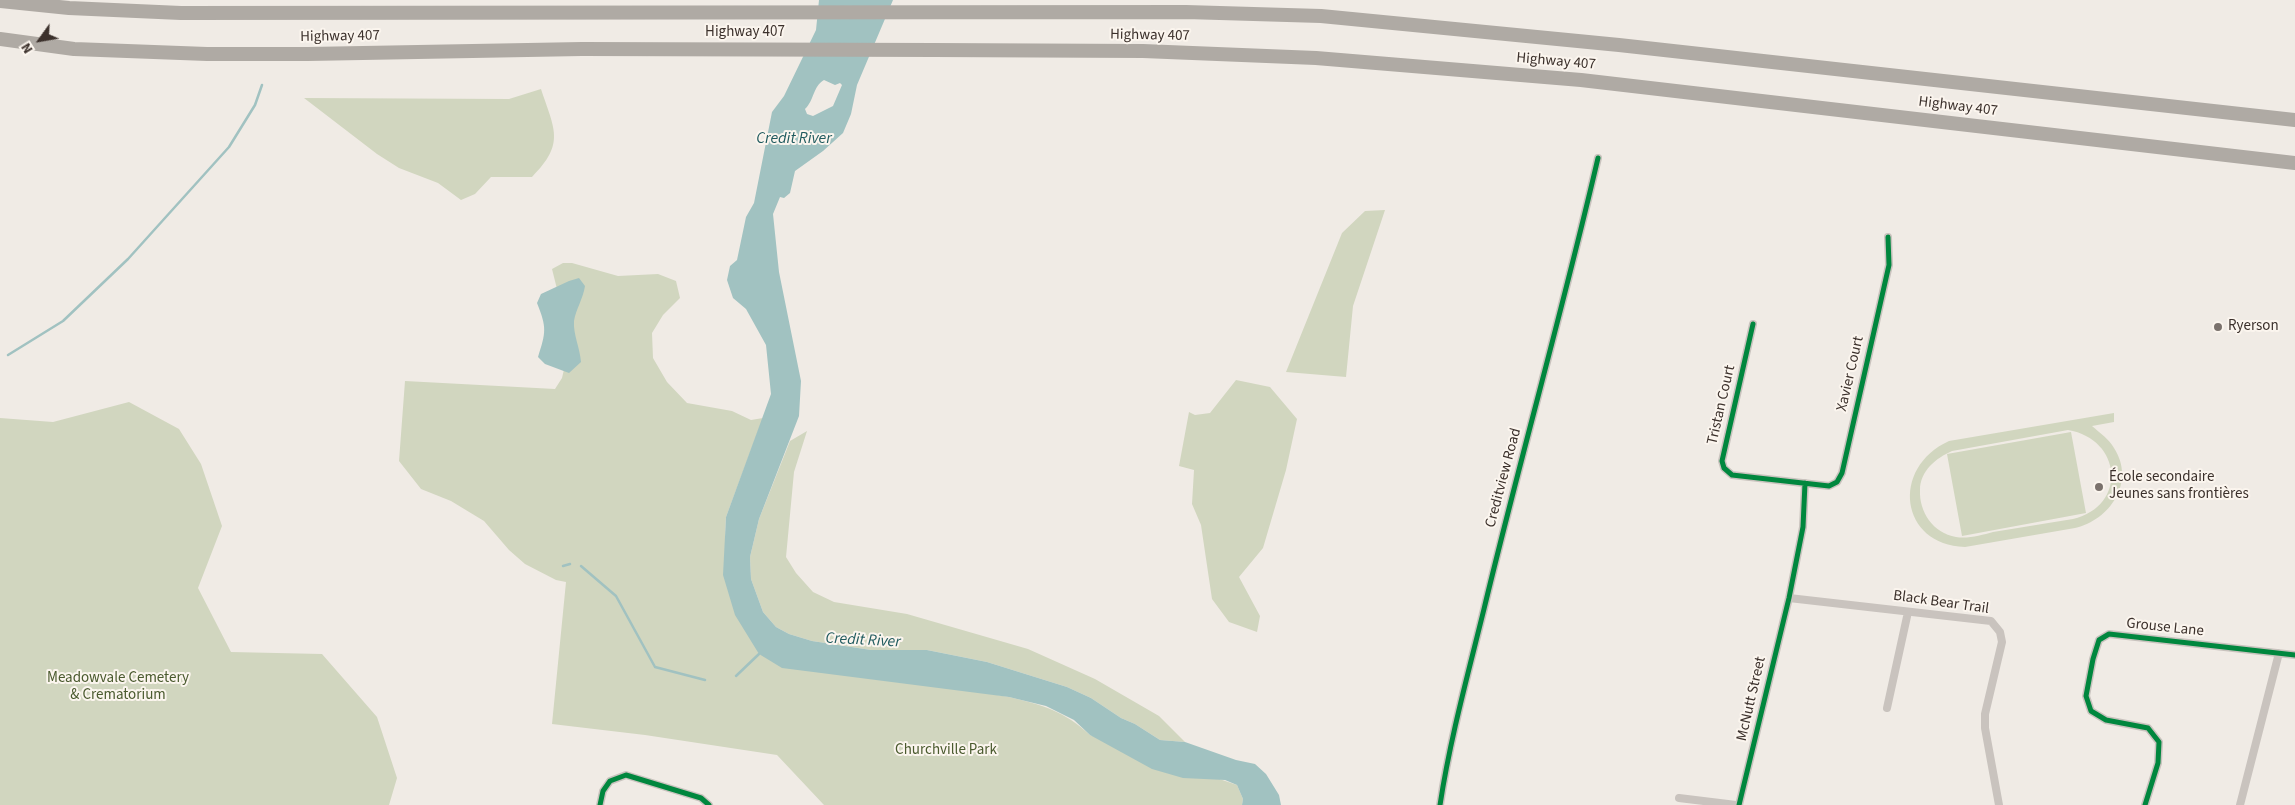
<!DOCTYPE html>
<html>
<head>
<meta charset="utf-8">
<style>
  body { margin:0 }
  #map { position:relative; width:2295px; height:805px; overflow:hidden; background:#f0ebe5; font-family:"Source Sans 3",sans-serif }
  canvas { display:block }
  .north { position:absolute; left:15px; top:15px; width:50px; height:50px; -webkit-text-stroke:4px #fbf5ee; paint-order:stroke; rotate:238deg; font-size:14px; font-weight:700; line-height:20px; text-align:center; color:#3b302b }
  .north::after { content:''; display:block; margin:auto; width:18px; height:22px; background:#3b302b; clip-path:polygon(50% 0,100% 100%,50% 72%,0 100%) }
</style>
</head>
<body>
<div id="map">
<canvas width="2295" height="805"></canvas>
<div class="north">N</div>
</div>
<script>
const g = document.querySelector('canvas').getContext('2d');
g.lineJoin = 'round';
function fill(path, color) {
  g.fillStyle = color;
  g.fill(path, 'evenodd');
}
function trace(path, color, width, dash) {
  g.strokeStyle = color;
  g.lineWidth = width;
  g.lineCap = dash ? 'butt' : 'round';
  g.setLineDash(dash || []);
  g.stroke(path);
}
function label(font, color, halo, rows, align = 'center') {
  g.font = font + ' "Source Sans 3",sans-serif';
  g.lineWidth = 4;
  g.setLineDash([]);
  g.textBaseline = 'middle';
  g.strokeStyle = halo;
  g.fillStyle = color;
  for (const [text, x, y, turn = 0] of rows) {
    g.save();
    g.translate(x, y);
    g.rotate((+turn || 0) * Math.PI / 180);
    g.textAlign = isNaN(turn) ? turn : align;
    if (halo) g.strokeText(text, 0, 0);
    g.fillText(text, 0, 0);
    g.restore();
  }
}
fill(new Path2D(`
  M541 89C554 129 566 143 532 177H491L475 194 461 200 438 183 399 168 377 154 304 98 509 99Z
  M1385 210 1353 306 1346 377 1286 372 1342 233 1365 211Z
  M563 263H572L618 276 658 274 676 281 680 298 663 315 652 333 653 358 667 382 687 403 732 411 751 420 763 418 726 517 725 536 759 654 1009 697C1043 705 1064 711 1090 735L1237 785 1243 799 1242 805H824L777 755 645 735 552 724 566 582 556 580 525 564 509 550 484 521 451 501 421 489 399 461 405 381 555 389 562 378 566 361 558 293 552 269Z
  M1236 380 1270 387 1297 419 1286 470 1263 548 1239 577 1260 616 1257 632 1229 622 1212 599 1201 525 1192 504 1194 470 1179 466 1189 412 1195 415 1210 413Z
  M129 402 179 429 201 464 222 526 198 588 231 652 322 654 377 717 397 778 389 805H0V418L53 422Z
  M2114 413V422L2092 426C2100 433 2109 439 2114 448 2136 482 2110 520 2075 528L1965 547C1900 545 1890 468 1949 441ZM2068 430C2122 439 2128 506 2073 519 2046 523 2020 528 1993 532 1982 535 1968 539 1956 537 1933 533 1919 512 1920 490 1920 471 1936 458 1952 451Z
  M807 431 794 472 786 557 796 573 813 592 834 602 907 614 1028 649 1095 679 1159 716 1185 742 1160 740 1135 724 1121 718 1091 698 1067 687 987 662 927 650H871L812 641 789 634 776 627 763 612 751 579 750 557 759 519 790 441Z
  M2071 432 2086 513 1962 536 1947 454Z`), '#d1d6bf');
fill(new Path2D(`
  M819 0H893L857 85 851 114 843 133 823 151 795 171 790 193 784 198 780 197 773 214 779 272 801 381 799 416 759 519 750 557 751 579 763 612 776 627 789 634 812 641 871 650H927L987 662 1067 687 1091 698 1121 718 1135 724 1160 740 1185 742 1236 760 1255 764 1266 774 1279 795 1281 805H1242L1243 799 1237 785 1225 780 1183 778 1152 769 1090 735 1074 720 1046 706 1009 697 782 668 759 654 735 615 723 575 726 517 771 394 766 345 746 309 733 298 727 280 730 266 737 260 746 217 754 203 772 112 784 96 816 30ZM824 80 835 85 840 83 842 85 833 106 813 116 807 114 805 109C814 101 813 86 824 80Z
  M579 278 585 286C583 299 576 309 574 321 573 334 580 348 581 362L569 373 545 364 538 357C546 332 547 328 537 303L541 294 569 281Z`), '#a1c2c1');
trace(new Path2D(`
  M8 355 63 321 128 259 229 147 255 105 262 85
  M563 566 570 564
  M581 566 616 596 655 667 705 680
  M736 676 759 654`), '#a1c2c1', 2.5);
trace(new Path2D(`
  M1753 324 1722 461 1724 468 1732 475 1829 486 1837 482 1842 473 1889 265 1888 237
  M1789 598 1991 621 2000 632 2002 642 1985 714V728L1999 805
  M1887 708 1908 612
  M1679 798 1736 805
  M600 805 603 791 610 781 626 775 701 798 709 805
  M1440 805C1450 739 1468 674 1484 609 1520 459 1563 309 1598 158
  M1739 805 1789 598 1803 527 1805 483
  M2145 805 2158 763 2159 742 2148 728 2106 720 2091 711 2086 696 2093 659 2099 640 2109 634 2295 655
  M2240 805 2279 653`), '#c9c3be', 8);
trace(new Path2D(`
  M0 1 69 8 181 13 1186 12 1321 16 1619 45 2295 120
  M0 39 74 49 207 54H308L582 49 934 50 1143 51 1316 58 1581 80 2295 163`), '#afaaa4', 14);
trace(new Path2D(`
  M1753 324 1722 461 1724 468 1732 475 1829 486 1837 482 1842 473 1889 265 1888 237
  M600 805 603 791 610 781 626 775 701 798 709 805
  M1440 805C1450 739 1468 674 1484 609 1520 459 1563 309 1598 158
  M1739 805 1789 598 1803 527 1805 483
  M2145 805 2158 763 2159 742 2148 728 2106 720 2091 711 2086 696 2093 659 2099 640 2109 634 2295 655`), '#00873e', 5);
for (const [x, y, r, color] of [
  [2218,327,5,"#7a716c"],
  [2099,487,5,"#7a716c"]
]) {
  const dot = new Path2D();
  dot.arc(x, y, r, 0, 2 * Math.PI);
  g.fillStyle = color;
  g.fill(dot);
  trace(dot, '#fbf5ee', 2);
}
label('15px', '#3b302b', '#fbf5ee', [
  ["Highway 407",745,33],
  ["Highway 407",1150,36,1],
  ["Highway 407",340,37,-1],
  ["Highway 407",1556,62,5],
  ["Highway 407",1958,107,7],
  ["Xavier Court",1851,374,-77],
  ["Tristan Court",1722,405,-77],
  ["Creditview Road",1504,478,-75],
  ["Black Bear Trail",1941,603,8],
  ["Grouse Lane",2165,628,6],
  ["McNutt Street",1752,699,-77]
]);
label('15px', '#3b302b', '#fbf5ee', [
  ["Ryerson",2228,327],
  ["École secondaire",2109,478],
  ["Jeunes sans frontières",2109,495]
], 'left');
label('15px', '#4a5a2e', '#fbf5ee', [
  ["Meadowvale Cemetery",118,679],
  ["& Crematorium",118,696],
  ["Churchville Park",946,751]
]);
label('italic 16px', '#1f5a5e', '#fbf5ee', [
  ["Credit River",794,139],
  ["Credit River",863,641,3]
]);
</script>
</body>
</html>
